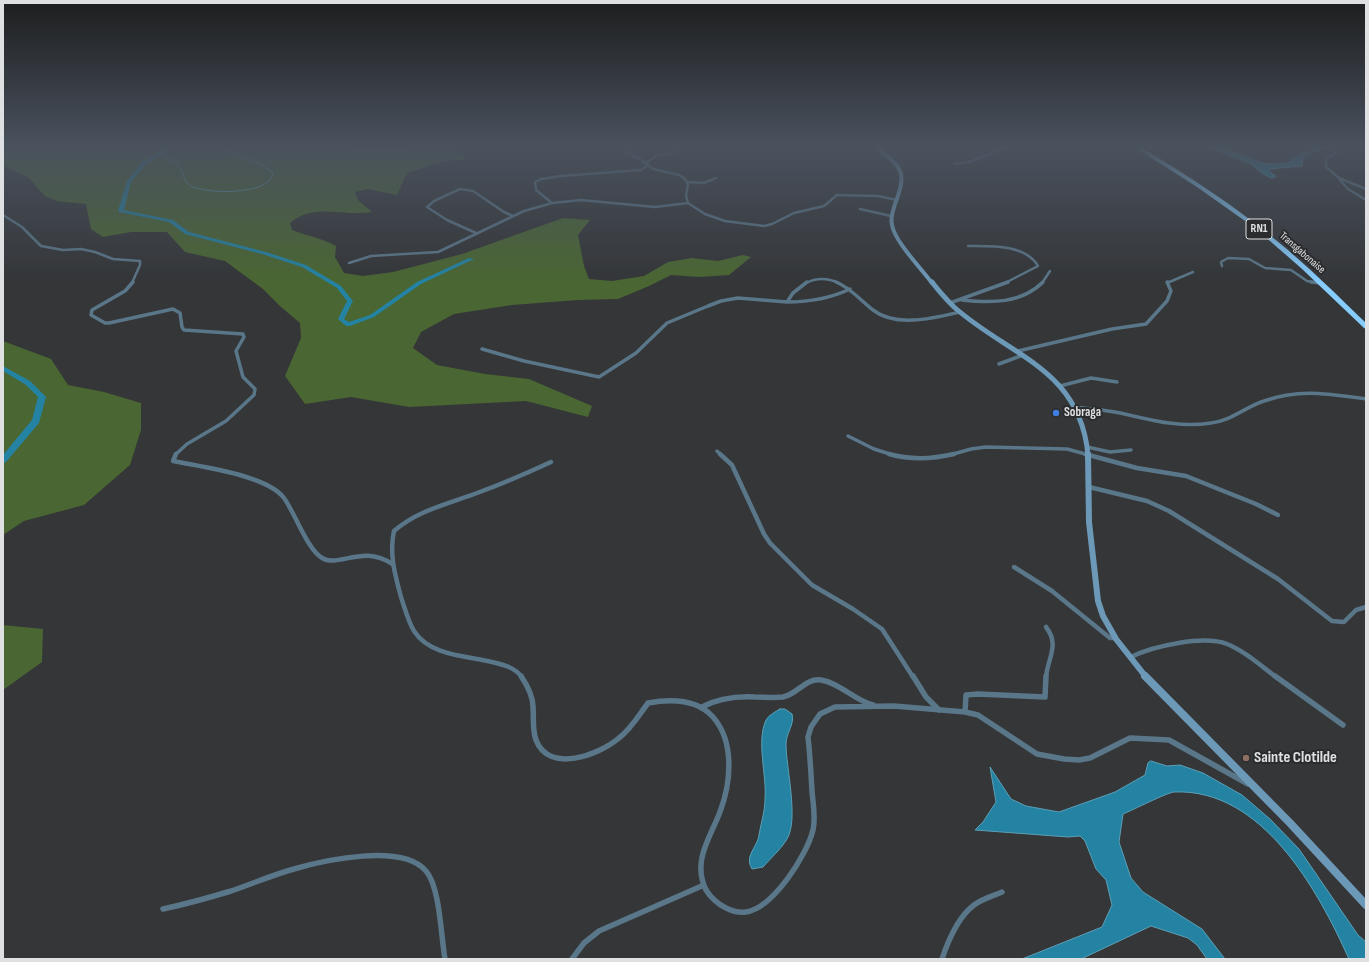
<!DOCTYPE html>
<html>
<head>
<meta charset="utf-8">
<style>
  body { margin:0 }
  #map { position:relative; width:1369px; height:962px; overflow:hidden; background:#343638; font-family:"Sofia Sans Condensed",sans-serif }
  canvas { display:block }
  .frame { position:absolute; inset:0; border:4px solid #dfe0e2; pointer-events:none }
</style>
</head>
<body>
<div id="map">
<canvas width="1369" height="962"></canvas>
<div class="frame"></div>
</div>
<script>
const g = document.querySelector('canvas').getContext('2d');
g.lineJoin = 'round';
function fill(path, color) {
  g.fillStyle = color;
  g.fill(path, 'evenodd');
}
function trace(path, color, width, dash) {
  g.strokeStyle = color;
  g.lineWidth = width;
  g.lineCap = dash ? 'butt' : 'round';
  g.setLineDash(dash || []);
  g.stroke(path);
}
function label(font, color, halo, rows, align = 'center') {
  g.font = font + ' "Sofia Sans Condensed",sans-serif';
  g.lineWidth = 4;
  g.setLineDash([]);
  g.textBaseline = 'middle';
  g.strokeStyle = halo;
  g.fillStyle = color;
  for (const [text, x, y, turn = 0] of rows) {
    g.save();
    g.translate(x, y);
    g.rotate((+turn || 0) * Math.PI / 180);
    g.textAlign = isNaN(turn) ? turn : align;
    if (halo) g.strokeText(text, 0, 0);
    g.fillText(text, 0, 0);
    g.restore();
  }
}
fill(new Path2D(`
  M3 148H465L452 149V152L466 157 465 160C446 158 425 167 407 173L397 195 368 189 355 192 358 200 372 212C344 217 314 202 290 223L292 230C307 236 322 238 336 246L335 257 344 273 363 276 393 272 462 254 563 218 590 220 578 235 584 266 589 279 612 281 644 276 668 262 692 258 718 261 743 255 751 257 729 275 699 277 671 275 649 286 618 299 578 300 512 305 454 314 421 332 413 348 437 365 485 374 529 379 592 406 588 417 526 401 409 407 351 397 305 404 285 376 301 338 300 323 281 307 263 289 225 261 185 252 167 232H131L103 237 91 229 86 204 57 201 45 196 29 178 3 165Z
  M3 341 51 359 68 385 104 392 141 403V430L130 465 84 505 24 521 3 535Z
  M3 625 43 629 42 662 3 690Z`), '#4a6632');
const water = new Path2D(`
  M1207 148H1221L1262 163 1273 164 1288 163 1301 153 1310 151 1316 148 1323 149 1309 153 1303 157 1302 166 1269 169 1270 172 1276 176 1273 178C1262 176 1258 168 1249 163 1235 157 1221 152 1207 148Z
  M780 709H785L792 714C795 724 786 733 786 744 786 767 799 820 787 839 781 849 771 858 763 867L752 869C744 856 757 848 759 835 761 823 765 811 765 799 767 775 756 742 766 720 769 715 775 712 780 709Z
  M1151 761 1167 766 1180 765 1203 773 1242 795 1270 819 1299 849 1358 935 1366 942V959H1349C1318 890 1262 788 1174 792 1166 793 1133 810 1123 814L1119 842 1131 878 1143 892 1202 929 1225 959H1207L1197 945 1188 938 1151 926 1081 959H1022L1102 927 1112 905 1106 880 1096 869 1085 841 1080 836 1068 837 975 830 983 822 996 802 990 767 1011 799 1026 806 1059 812 1115 792 1145 775 1148 763Z`);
fill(water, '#2483a3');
trace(water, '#5c9fb6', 1);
trace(new Path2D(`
  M311 148H331
  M344 148 384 152 409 148
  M160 154C166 158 176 163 180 168 184 174 184 183 191 186 207 194 256 194 269 181 271 180 272 176 273 173 258 160 238 158 221 148`), '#5c9fb6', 1);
fill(new Path2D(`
  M167 148H173L146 164 131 182 124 210 173 220 189 232 266 252 306 265 341 286 352 300 353 301 344 319 349 322 370 315 417 282 469 258 474 259 421 284 374 317 350 326H346L338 319 347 301 337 288 302 267 262 254 185 234 169 222 119 212 118 211 127 181 142 162Z
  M3 366 30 381 46 397 39 423 6 462 3 463V455L32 420 38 397 26 385 3 371Z`), '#2483a3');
trace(new Path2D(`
  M624 148 627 153 640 159 653 169 679 175 684 178 688 184 686 196 688 203 705 214 725 221 764 226 772 224 794 213 824 206 837 195 878 196 897 200
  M1333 148 1336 153 1326 159V167L1339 178 1366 189
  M954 164 969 162 1005 148
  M1340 180 1348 189 1366 200
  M687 182 704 183 716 178
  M552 203 536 190 535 182 541 179 561 176 641 170 647 166 646 163 658 155 669 154 677 148
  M860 209 891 216
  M3 215 22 227 41 246 63 250 81 249 95 252 113 259 140 261V265L132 283
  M476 233 447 220 427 207 434 201 460 189 473 191 504 212 513 216
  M968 246C990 246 1025 244 1038 266L1005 283
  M349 263 371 256 438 252 524 211 552 203 581 200 655 207 688 203
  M1222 266 1221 262 1228 258 1249 259 1265 268 1291 270 1307 281 1318 283
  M806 283C817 277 828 278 839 283
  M1042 283 1050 271
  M1167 283 1193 272`), '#5a7689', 2.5);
trace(new Path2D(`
  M133 282 125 291 92 310 91 315 105 323H109L173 309 180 313 182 327 184 330 243 334 244 337 236 351 243 377 255 389 254 395 226 421 187 444 175 455
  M836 282C851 288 860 300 873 310 896 328 934 318 960 312
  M1311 282 1321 283
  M962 300C991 303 1021 304 1043 282
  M787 302C810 302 829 299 850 289
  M950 303 1008 282
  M482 349 524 361 599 377 636 353 667 323 708 306 721 301 738 298 787 302 793 293 807 282
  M1018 351 1112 329 1146 324 1167 301 1171 291 1167 282H1168
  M999 364 1023 355
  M1060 386 1091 378 1117 382
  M1075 407C1090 409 1106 410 1120 413 1152 420 1178 428 1211 423 1231 421 1245 407 1264 401 1300 388 1329 394 1366 399
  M848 436 874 449 893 455
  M1087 447 1110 452 1131 450
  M717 451 721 455
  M950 455 971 449 986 447 1067 449 1089 455`), '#5a7689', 3.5);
trace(new Path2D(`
  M176 454 173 461C201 467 267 475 284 498 295 513 307 549 322 558 339 568 363 544 392 564
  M720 454 732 465 764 534 770 543 812 585 853 609 882 629 913 677
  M889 454C910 460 933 459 954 454
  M1085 454 1137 468 1186 476 1256 504 1278 515
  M1089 487 1147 501 1169 511 1278 579 1332 621 1344 622 1356 610 1366 607
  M1014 567 1052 591 1110 638H1116
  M1131 657C1153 646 1204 635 1227 644 1245 651 1261 666 1276 677
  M522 677C514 667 504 665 492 662 467 656 430 656 414 631 408 621 405 609 401 597 395 575 389 554 394 531 418 510 448 504 477 493 502 484 527 473 551 462
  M1046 677C1048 657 1060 645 1046 627`), '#5a7689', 4.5);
trace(new Path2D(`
  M521 676C527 685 533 696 533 707 534 718 532 729 536 740 549 774 599 755 619 738 631 729 639 715 648 703 670 699 697 699 713 717 735 742 731 783 720 812 710 838 692 861 706 890 711 898 718 904 726 908 732 911 739 913 746 912 773 908 807 855 813 830 816 818 813 804 812 791 811 773 810 755 808 737L811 727 820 714 835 707 894 706 965 712 978 715 1037 754 1064 759 1079 760 1090 758 1130 738 1169 740 1248 784
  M913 676 926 697 939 710
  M1275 676 1343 725
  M702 707C719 698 736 696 755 697 764 697 774 698 783 697 798 694 805 678 821 680 840 683 854 700 873 705
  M965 712 966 695 978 694 1045 697 1046 676
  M163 909C186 904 208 898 231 891 252 884 272 875 294 869 325 860 402 843 426 871 440 887 441 937 445 959
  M572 959 584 943 599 931 704 885
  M942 959C948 941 958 917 974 905 982 899 993 896 1002 892`), '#5a7689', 5.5);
trace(new Path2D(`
  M877 148C903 168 907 172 895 204 893 211 890 218 892 225 895 242 921 268 932 283`), '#6d99b8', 4);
trace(new Path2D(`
  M932 282C938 290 946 299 954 307 1009 356 1080 368 1088 455`), '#6d99b8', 5);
trace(new Path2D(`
  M1088 454 1089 522 1098 601 1103 616 1116 639 1146 677`), '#6d99b8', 6);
trace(new Path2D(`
  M1145 676 1290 823 1366 905`), '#6d99b8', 8);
fill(new Path2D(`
  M1136 148H1142C1189 176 1235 206 1277 241 1308 266 1337 295 1366 323V329L1364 328 1301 268 1255 228 1197 187Z`), '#86ccfc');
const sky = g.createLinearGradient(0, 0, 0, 283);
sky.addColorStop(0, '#1d1e1f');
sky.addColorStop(0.52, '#4a525e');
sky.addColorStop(1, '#4a525e00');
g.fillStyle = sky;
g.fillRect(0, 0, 1369, 283);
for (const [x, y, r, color] of [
  [1056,413,4,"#3f7fe0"],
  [1246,758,4,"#8d6e63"]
]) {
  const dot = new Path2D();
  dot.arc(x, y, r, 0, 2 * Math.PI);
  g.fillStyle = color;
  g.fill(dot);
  trace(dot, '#2a2c2e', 1.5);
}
label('11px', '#dfe0e2', '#2a2c2e', [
  ["Transgabonaise",1302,253,41]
]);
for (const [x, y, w] of [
  [1259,229,26]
]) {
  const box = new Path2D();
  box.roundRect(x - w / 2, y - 10, w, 20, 3);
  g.fillStyle = '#2a2c2e';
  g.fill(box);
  trace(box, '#dfe0e2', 1);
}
label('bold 12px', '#dfe0e2', null, [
  ["RN1",1259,229]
]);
label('bold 13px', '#dfe0e2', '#2a2c2e', [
  ["Sobraga",1064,413]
], 'left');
label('bold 16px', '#dfe0e2', '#2a2c2e', [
  ["Sainte Clotilde",1254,758]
], 'left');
</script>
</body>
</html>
